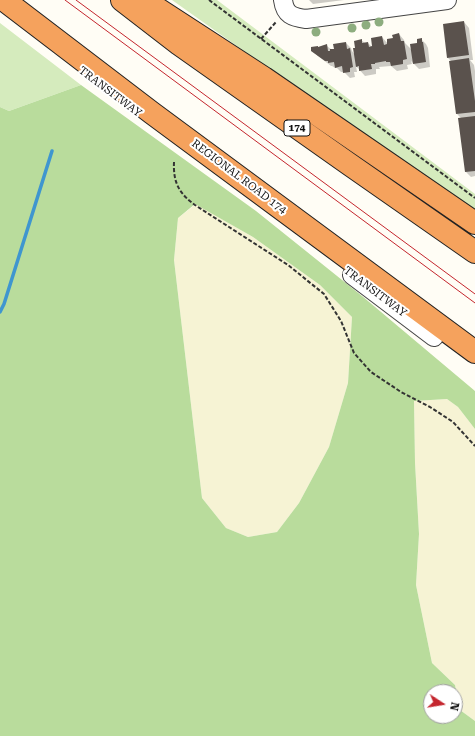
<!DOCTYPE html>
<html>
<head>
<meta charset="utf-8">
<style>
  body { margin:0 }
  #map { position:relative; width:475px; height:736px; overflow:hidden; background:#fffdf5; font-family:"Roboto Serif",serif }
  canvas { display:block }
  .north { position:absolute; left:423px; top:684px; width:40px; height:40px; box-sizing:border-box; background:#fff; border:1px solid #a0a0a0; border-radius:50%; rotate:102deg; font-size:11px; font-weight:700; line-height:16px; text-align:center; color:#111 }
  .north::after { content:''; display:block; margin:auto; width:14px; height:18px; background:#c4262e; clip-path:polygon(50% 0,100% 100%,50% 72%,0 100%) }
</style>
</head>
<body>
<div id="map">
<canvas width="475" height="736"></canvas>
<div class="north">N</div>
</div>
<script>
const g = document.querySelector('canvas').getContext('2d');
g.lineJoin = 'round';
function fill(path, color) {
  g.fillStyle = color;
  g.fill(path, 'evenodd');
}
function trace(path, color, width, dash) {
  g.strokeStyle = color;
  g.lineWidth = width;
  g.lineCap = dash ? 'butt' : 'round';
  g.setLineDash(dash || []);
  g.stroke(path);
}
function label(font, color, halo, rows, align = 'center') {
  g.font = font + ' "Roboto Serif",serif';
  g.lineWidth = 4;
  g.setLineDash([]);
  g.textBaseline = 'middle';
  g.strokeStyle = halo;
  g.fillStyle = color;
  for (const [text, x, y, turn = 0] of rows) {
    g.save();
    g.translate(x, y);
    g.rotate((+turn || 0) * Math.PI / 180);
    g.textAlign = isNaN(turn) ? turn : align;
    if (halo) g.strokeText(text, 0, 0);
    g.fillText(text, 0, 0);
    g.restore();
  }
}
fill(new Path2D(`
  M196 204 253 237 320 285 352 317 348 383 329 447 299 503 277 532 248 537 226 528 202 498 174 260 178 218Z
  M447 399 458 407 475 429V721L460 710 455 685 432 663 416 585 419 534 415 463 414 401Z`), '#f6f3d4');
fill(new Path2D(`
  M172 0H217L475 194V211L272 71Z
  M0 23 81 85 9 111 0 107Z`), '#d5ebbd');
fill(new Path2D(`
  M81 85 256 211 362 296 475 391V429L458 407 447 399 414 401 415 463 419 534 416 585 432 663 455 685 460 710 475 721V736H0V107L9 111ZM195 204 253 237 320 285 352 317 348 383 329 447 299 503 277 532 248 537 226 528 202 498 174 260 178 218ZM431 692H455V716H431Z`), '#b9dc9c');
fill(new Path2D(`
  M309 0H344L313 4Z
  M464 22 469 28 473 60H470L474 65 475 71V176L471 177 466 172 462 119 457 114 450 62H452L448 58Z
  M399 34 404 40 405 43 411 49 419 44 421 39 426 44 428 48 430 67 419 69 411 61 412 64 407 65 408 69 397 71 391 66 379 67 380 69H376V74L365 76 356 66 357 72H354L355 77 350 78 344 72H341L337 68H335L332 66H331L318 56 312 51 318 48 327 46 332 50H335L346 43 351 48 352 51 355 55 357 48 361 40 365 43H368L374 49 382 37 388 44Z`), '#0003');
trace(new Path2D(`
  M0 312 4 304 52 151`), '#3f96cf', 3.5);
fill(new Path2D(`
  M464 21 469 55 447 58 443 24Z
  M399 33 401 41H404L407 59 403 60V64L391 66 390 62H386V61L375 63V64H371L372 69 359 71V66L356 67 353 48H355L354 41 362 39V43L368 42 369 47 372 46 371 38 382 36 384 45 387 44V39L393 38 392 35Z
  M422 38V42H423L426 62 413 64 410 44 417 43V39Z
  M346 42 347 49 350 48 353 67 350 68V72L343 73 342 66 335 68 334 62 328 63V61H325L311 51V47L318 46V47L327 44 328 51H330V49H334L333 44Z
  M469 58 475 101V112L456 114 449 61Z
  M475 116V171L465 172 458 118Z`), '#5a524d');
const minor = new Path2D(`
  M283 0C285 15 292 17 306 19L447 0
  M352 275 434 337`);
const highway = new Path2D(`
  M4 0 152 113 475 352
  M122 0 179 44 349 164 475 252
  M144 0 264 78 475 223`);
trace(minor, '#444', 20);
trace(highway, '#222', 24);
trace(new Path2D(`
  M209 0 475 198
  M261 39 276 22
  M174 162C173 184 180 195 198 207L288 265 324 294 341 321 354 353 371 372 401 392 430 407 453 422 475 446`), '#333', 2, [4, 2]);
trace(minor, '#fff', 18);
trace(highway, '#f5a25d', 22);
trace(new Path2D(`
  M65 0 475 303
  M76 0 475 294`), '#c4262e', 1);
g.fillStyle = '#8dad7f';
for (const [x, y] of [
  [379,22],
  [366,25],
  [352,28],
  [316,32]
]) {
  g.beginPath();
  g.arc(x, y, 4.5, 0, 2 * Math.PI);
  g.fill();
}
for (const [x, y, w] of [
  [297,128,26]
]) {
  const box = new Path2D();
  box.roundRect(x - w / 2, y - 8, w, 16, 3);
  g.fillStyle = '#fff';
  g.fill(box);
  trace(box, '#111', 1);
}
label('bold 10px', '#111', null, [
  ["174",297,128]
]);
label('11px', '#111', '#fff', [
  ["TRANSITWAY",110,92,37],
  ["REGIONAL ROAD 174",239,177,37],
  ["TRANSITWAY",375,292,37]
]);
</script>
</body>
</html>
